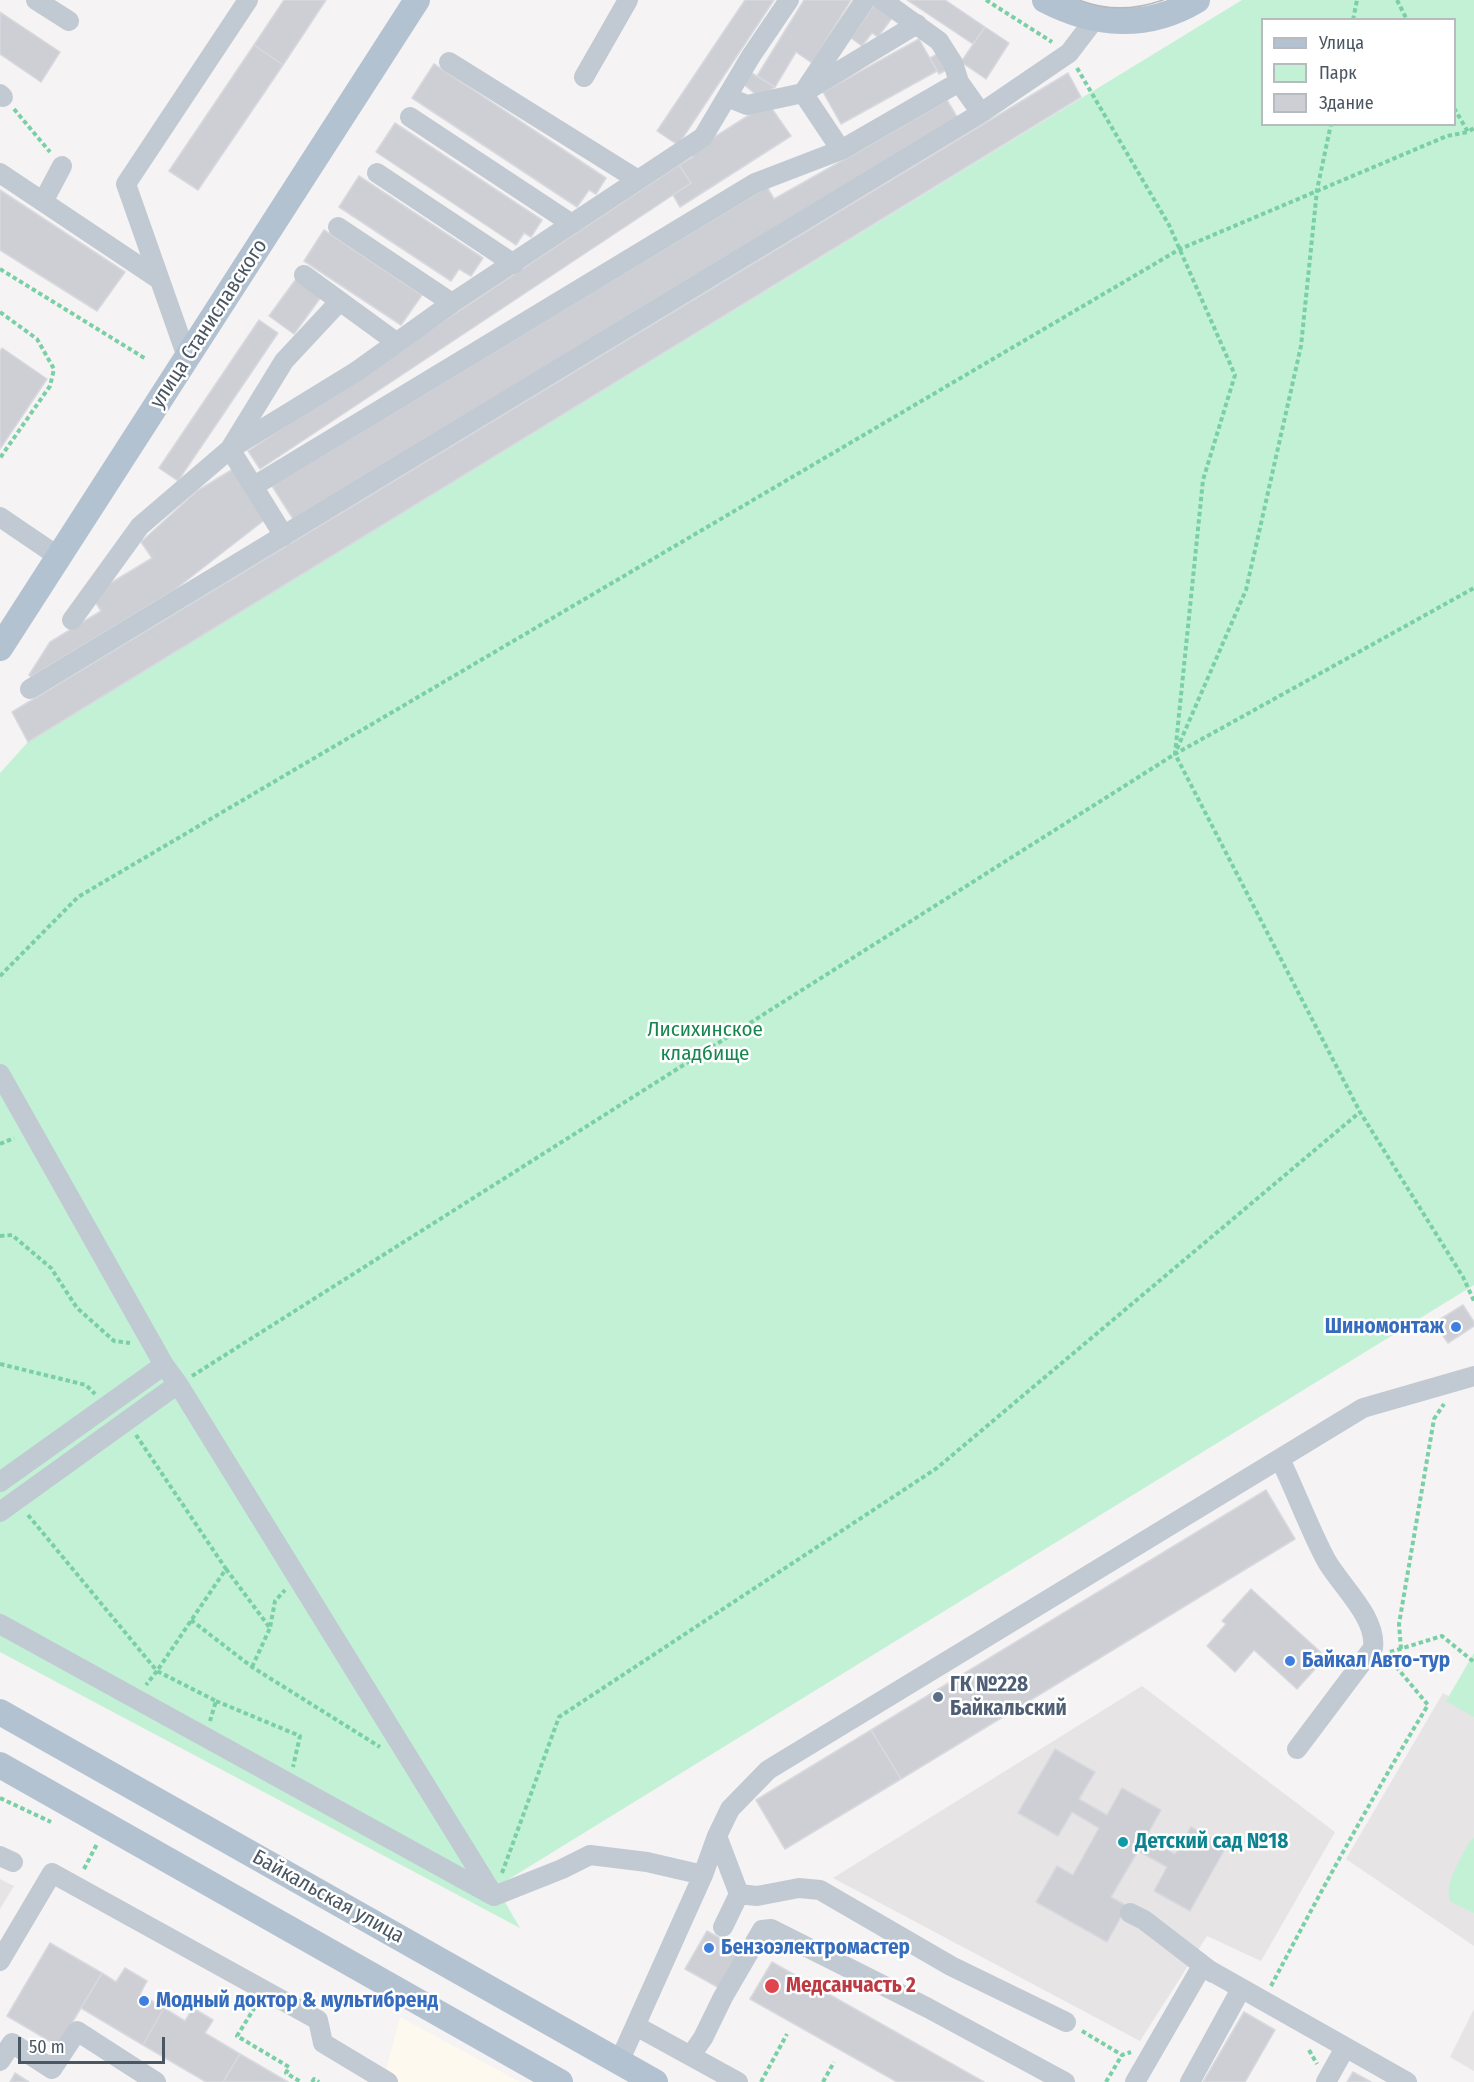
<!DOCTYPE html>
<html>
<head>
<meta charset="utf-8">
<style>
  body { margin:0 }
  #map { position:relative; width:1474px; height:2082px; overflow:hidden; background:#f5f3f3; font-family:"Fira Sans Condensed",sans-serif }
  canvas { display:block }
  .legend { position:absolute; left:1261px; top:18px; width:195px; height:108px; box-sizing:border-box; background:#fff; border:2px solid #b7bbc0; margin:0; padding:8px 10px; list-style:none; font-size:18px; color:#4a5661 }
  .legend li { display:flex; align-items:center; gap:12px; height:30px }
  .legend b { width:30px; border:2px solid #b7bbc0 }
  .scale { position:absolute; left:18px; top:2037px; width:147px; height:27px; box-sizing:border-box; border:3px solid #4a5661; border-top:0; padding-left:8px; font-size:18px; line-height:21px; white-space:nowrap; color:#4a5661; -webkit-text-stroke:4px #fff; paint-order:stroke }
</style>
</head>
<body>
<div id="map">
<canvas width="1474" height="2082"></canvas>
<ul class="legend">
<li><b style="height:8px;background:#b3c2d1"></b>Улица</li>
<li><b style="height:16px;background:#c3f1d5"></b>Парк</li>
<li><b style="height:16px;background:#cdcfd5"></b>Здание</li>
</ul>
<div class="scale">50 m</div>
</div>
<script>
const ctx = document.querySelector('canvas').getContext('2d');
ctx.lineJoin = 'round';
function fill(path, color) { ctx.fillStyle = color; ctx.fill(path, 'evenodd'); }
function trace(path, color, width, dash) { ctx.strokeStyle = color; ctx.lineWidth = width; ctx.lineCap = dash ? 'butt' : 'round'; ctx.setLineDash(dash || []); ctx.stroke(path); }
function drawText(font, color, halo, rows, align = 'center') {
  ctx.font = font + ' "Fira Sans Condensed",sans-serif'; ctx.lineWidth = 5; ctx.setLineDash([]); ctx.textBaseline = 'middle'; ctx.strokeStyle = halo; ctx.fillStyle = color; for (const [text, x, y, turn = 0] of rows) {
    ctx.save(); ctx.translate(x, y); ctx.rotate((+turn || 0) * Math.PI / 180); ctx.textAlign = isNaN(turn) ? turn : align; if (halo) ctx.strokeText(text, 0, 0); ctx.fillText(text, 0, 0); ctx.restore();
  }
}
fill(new Path2D(`
  M400,2017L520,2082H383Z`), '#fdf9ef');
fill(new Path2D(`
  M1142,1686L1335,1832L1261,1961L1207,1936L1140,2041L833,1878Z
  M1443,1693L1474,1710V1946L1346,1859Z
  M0,1879L14,1886L0,1909Z
  M1474,2009V2071L1450,2057Z`), '#e6e4e5');
fill(new Path2D(`
  M1242,0H1474V1285L496,1887L520,1928L0,1652V773L28,742ZM1262,20H1454V124H1262Z
  M1474,1653V1717L1446,1701Z
  M1474,1838V1913L1451,1902C1442,1885 1462,1858 1469,1842Z`), '#c3f1d5');
const building = new Path2D(`
  M284,0H326L283,65L254,45Z
  M745,0H774L678,145L657,131Z
  M804,0H851L812,63L796,52L775,87L757,76Z
  M907,0H945L985,27L973,44Z
  M874,5L892,18L878,37L872,33L862,46L851,38Z
  M0,12L60,52L41,82L0,54Z
  M985,27L1009,43L986,79L961,62Z
  M919,39L937,71L841,124L823,92Z
  M254,45L283,65L198,190L169,171Z
  M939,53L948,69L939,74L930,58Z
  M434,64L606,178L596,194L589,190L577,207L412,98Z
  M750,72L775,87L759,97L742,83Z
  M1068,73L1081,97L28,742L12,712Z
  M947,100L957,117L293,519L272,486L767,187L774,199L870,145Z
  M768,103L791,136L680,207L673,195L691,183L679,165L693,157L691,152Z
  M395,123L542,220L531,237L524,233L516,245L376,152Z
  M679,165L691,183L260,469L248,451Z
  M359,176L483,258L471,276L459,269L451,281L339,207Z
  M0,190L125,272L97,311L0,250Z
  M324,230L422,295L401,325L304,261Z
  M296,279L321,297L294,334L269,316Z
  M259,320L278,333L178,481L159,468Z
  M2,348L47,379L0,449V352Z
  M233,469L267,518L173,591L31,677L29,675L50,642L101,611L91,595L152,558L141,542L197,491Z
  M1463,1305L1474,1322V1326L1448,1343L1434,1323Z
  M1266,1490L1295,1539L901,1779L871,1730Z
  M1251,1589L1326,1657L1297,1689L1254,1650L1235,1672L1207,1646L1226,1624L1222,1621Z
  M871,1730L901,1779L785,1849L756,1800Z
  M1055,1749L1095,1772L1079,1799L1107,1815L1122,1788L1161,1810L1146,1837L1175,1854L1191,1827L1226,1847L1190,1911L1154,1891L1167,1867L1138,1851L1111,1897L1127,1906L1107,1942L1036,1902L1057,1866L1073,1875L1099,1828L1072,1812L1058,1836L1018,1813Z
  M707,1931L743,1951L721,1989L685,1969Z
  M50,1943L102,1973L58,2046L7,2016Z
  M772,1962L984,2082H897L750,1999Z
  M125,1968L147,1981L140,1994L164,2008L143,2045L81,2008L102,1973L116,1982Z
  M164,2008L185,2021L193,2008L213,2020L205,2033L240,2054L223,2082H206L143,2045Z
  M1244,2012L1275,2030L1245,2082H1203Z
  M240,2054L288,2082H223Z
  M1353,2072L1371,2082H1347Z
  M15,2073L29,2082H10Z`);
fill(building, '#cdcfd5');
trace(building, '#d7d9de', 1.5);
trace(new Path2D(`
  M986,0L1052,42
  M1397,0L1407,20
  M1353,20L1357,0
  M1077,68L1169,225L1235,375L1203,480L1175,754L1360,1112L1463,1277L1474,1301
  M1454,108L1468,132L1474,128
  M14,109L50,152
  M0,269L146,359
  M0,312L37,339L54,369L50,386L0,458
  M1177,749L1246,590L1301,346L1317,190L1331,124
  M0,976L78,897L1180,249L1447,136L1468,132
  M0,1144L14,1138
  M0,1236L12,1235L51,1268L77,1308L114,1341L130,1343
  M0,1364L86,1385L95,1394
  M192,1376L1175,754L1474,588
  M136,1435L226,1569L157,1671L216,1701L210,1721
  M28,1515L157,1671L146,1685
  M226,1569L270,1628L275,1601L285,1590
  M191,1620L252,1667L380,1747
  M1401,1649L1399,1624L1434,1419L1444,1404
  M1390,1652L1442,1636L1474,1662
  M252,1667L270,1628
  M216,1701L300,1736L293,1767
  M0,1798L51,1822
  M84,1869L97,1844
  M502,1873L559,1717L937,1468L1360,1112
  M1271,1986C1321,1891 1372,1797 1428,1705L1388,1657
  M255,2007L237,2036L289,2067L286,2073L301,2082
  M1082,2031L1122,2055L1131,2052
  M1309,2050L1317,2064
  M312,2082L314,2079L319,2082
  M761,2082L787,2034
  M823,2082L834,2062
  M1106,2082L1122,2055`), '#7ad0a6', 4, [4.5, 3]);
trace(new Path2D(`
  M36,0L69,21
  M882,0L939,41L953,63L959,82
  M449,62L638,180
  M584,77L628,0
  M0,94L3,97
  M727,97L747,105L803,93L917,24
  M410,117L572,224
  M841,150L803,93L865,0
  M0,173L160,280
  M377,173L514,264
  M43,202L62,166
  M338,227L452,303
  M304,275L396,342
  M187,357L126,184L248,0
  M254,486L755,183L841,150L959,82L981,113
  M0,517L59,557
  M284,536L230,449L284,361L340,301
  M72,620L140,526L230,449L357,371L452,303L703,137L751,56L789,0
  M30,689L981,113L1069,53L1095,19
  M0,1074L164,1365L178,1384L494,1896
  M1280,1459C1296,1492 1309,1528 1326,1560C1340,1585 1377,1617 1373,1648L1297,1749
  M0,1482L164,1365
  M0,1512L178,1384
  M0,1624L492,1895
  M717,1836L739,1894L757,1896L799,1888L820,1890L951,1966L1066,2022
  M0,1856L13,1862
  M494,1896L562,1869L590,1855L647,1862L703,1875
  M1130,1913L1144,1920L1213,1973
  M723,1927L739,1894
  M0,1961L52,1873L318,2020L323,2043L388,2082
  M636,2026L738,2082
  M691,2055L703,2038L723,1997L762,1930L771,1929L928,2008L1065,2082
  M0,2061L12,2043L52,2069L77,2031L156,2082
  M619,2062L703,1875L717,1836L730,1809L768,1770L1363,1408L1474,1376
  M1135,2082L1202,1966L1407,2082
  M1190,2082L1241,1989
  M1326,2082L1345,2048`), '#c1cad2', 20);
trace(new Path2D(`
  M1045,0C1095,26 1147,30 1197,0
  M0,648L417,0
  M0,1712L655,2082
  M0,1765L560,2082`), '#b3c2d1', 26);
trace(new Path2D(`
  M1079,0C1107,11 1135,10 1163,0`), '#b5b8bd', 1.5);
for (const [x, y, r, color] of [
  [1456,1327,6,"#3f7fe0"],
  [1290,1661,6,"#3f7fe0"],
  [938,1697,6,"#5c6f8a"],
  [1123,1842,6,"#0f9aa8"],
  [709,1948,6,"#3f7fe0"],
  [772,1986,8,"#e0444e"],
  [144,2001,6,"#3f7fe0"]
]) { const dot = new Path2D(); dot.arc(x, y, r, 0, 2 * Math.PI); ctx.fillStyle = color; ctx.fill(dot); trace(dot, '#fff', 2); }
drawText('21px', '#4a5661', '#fff', [
  ["улица Станиславского",209,324,-57],
  ["Байкальская улица",328,1897,29]
]);
drawText('21px', '#17864f', '#fff', [
  ["Лисихинское",705,1030],
  ["кладбище",705,1054]
]);
drawText('bold 21px', '#366cbe', '#fff', [
  ["Шиномонтаж",1444,1327,"right"],
  ["Байкал Авто-тур",1302,1661],
  ["Бензоэлектромастер",721,1948],
  ["Модный доктор & мультибренд",156,2001]
], 'left');
drawText('bold 21px', '#4e5e75', '#fff', [
  ["ГК №228",950,1685],
  ["Байкальский",950,1709]
], 'left');
drawText('bold 21px', '#0d838f', '#fff', [
  ["Детский сад №18",1135,1842]
], 'left');
drawText('bold 21px', '#be3a42', '#fff', [
  ["Медсанчасть 2",786,1986]
], 'left');
</script>
</body>
</html>
